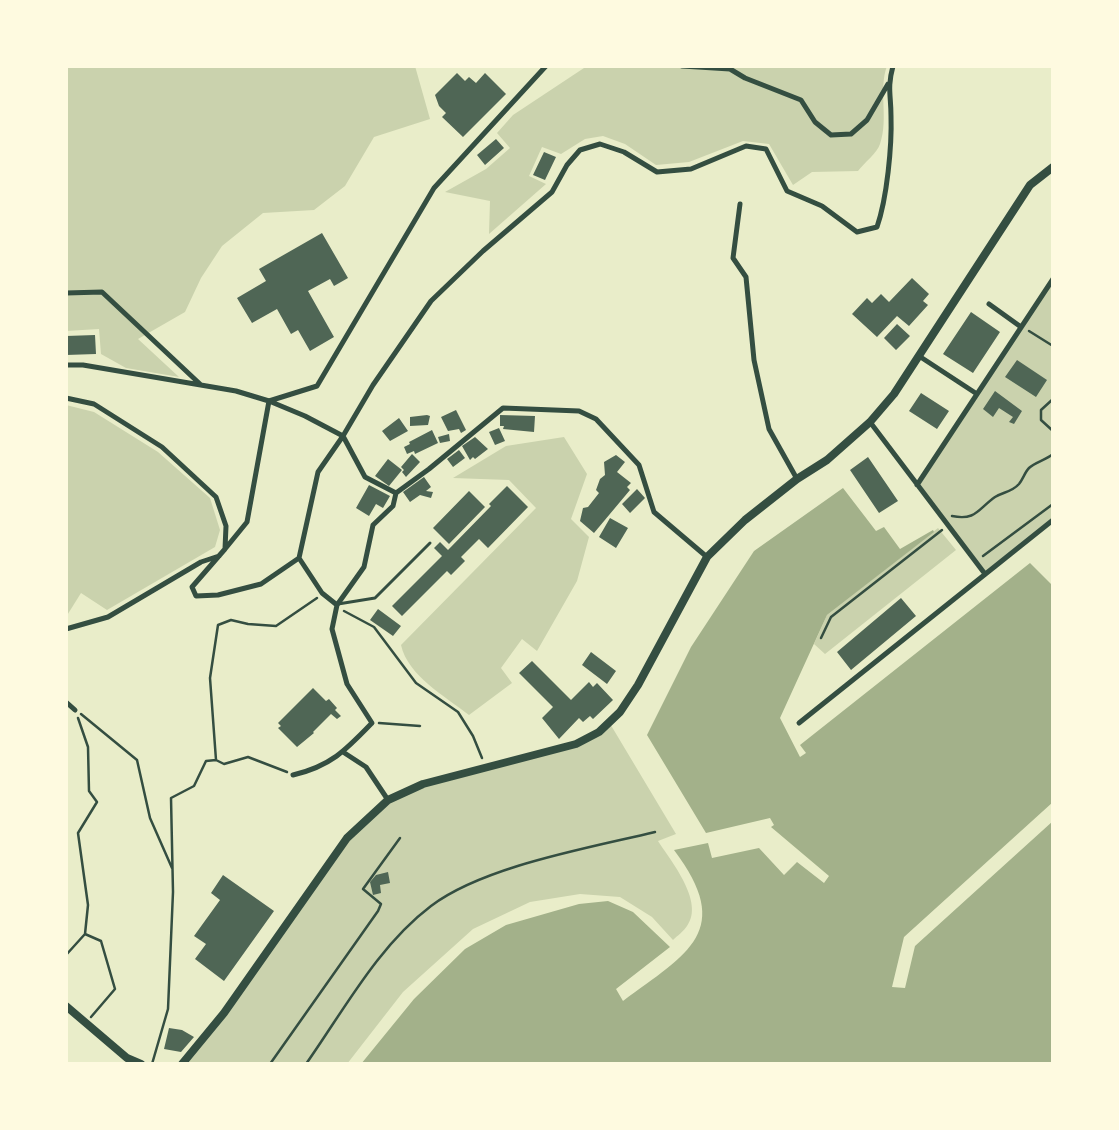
<!DOCTYPE html>
<html>
<head>
<meta charset="utf-8">
<style>
  body { margin:0 }
  #map { position:relative; width:1119px; height:1130px; overflow:hidden; background:#e9edc9; font-family:"Noto Sans",sans-serif }
  canvas { display:block }
  .frame { position:absolute; inset:0; border:68px solid #fefae0; pointer-events:none }
</style>
</head>
<body>
<div id="map">
<canvas width="1119" height="1130"></canvas>
<div class="frame"></div>
</div>
<script>
const ctx = document.querySelector('canvas').getContext('2d');
ctx.lineJoin = 'round';
function fill(path, color) { ctx.fillStyle = color; ctx.fill(path, 'evenodd'); }
function trace(path, color, width, dash) { ctx.strokeStyle = color; ctx.lineWidth = width; ctx.lineCap = dash ? 'butt' : 'round'; ctx.setLineDash(dash || []); ctx.stroke(path); }
fill(new Path2D(`
  M66,66H415L430,119L374,137L345,186L314,210L263,213L222,246L201,278L185,312L138,339L179,377L126,368L101,354L99,329L66,331Z
  M587,66H887C878,90 889,118 880,144C877,153 864,163 858,171L812,172L793,185L769,144L743,141L689,162L656,165L625,144L603,136L585,139L561,154L542,147L529,176L546,184L489,234L490,201L445,192L486,169L510,148L497,133L513,115Z
  M1053,279V520L985,574L917,485Z
  M66,405L94,412L158,452L210,498L220,530L215,547L107,610L81,593L66,617Z
  M564,437L587,474L571,519L589,537L577,581L537,651L522,639L501,668L512,683L469,715C445,696 408,676 401,645L536,508L509,480L453,478L506,446Z
  M938,528L956,550L825,654L814,644L827,615Z
  M609,722L676,834L658,841C671,861 705,902 687,926C684,931 677,936 673,940L652,917L620,897L580,894L530,902L473,929L403,992L347,1064H185L347,838L367,818L406,790L576,744Z`), '#cad2ad');
fill(new Path2D(`
  M843,488L876,531L884,527L900,549L933,530L934,532L827,615L780,718L800,757L806,753L800,745L1030,563L1053,586V1064H361L414,999L465,949L506,925L579,904L608,901L633,912L670,947L616,989L623,1001C688,953 735,931 674,850L708,843L712,858L759,848L784,875L797,862L824,883L829,876L771,827L774,825L770,818L706,833L647,735L691,647L754,551Z`), '#a3b18a');
fill(new Path2D(`
  M1053,802V821L915,946L905,988L892,987L904,937Z`), '#e9edc9');
fill(new Path2D(`
  M457,73L465,81L469,77L476,83L485,73L506,94L463,137L442,117L446,113L439,106L435,95Z
  M496,139L504,148L485,165L477,155Z
  M544,152L556,157L545,180L533,175Z
  M322,233L348,278L334,286L330,279L308,291L334,337L310,351L298,330L291,334L277,309L252,323L237,298L266,281L259,269Z
  M912,278L929,294L923,301L928,305L909,326L897,316L877,337L852,314L867,298L872,303L881,294L889,302Z
  M971,312L1000,332L973,373L943,354Z
  M897,324L910,336L896,350L884,338Z
  M95,335L96,354L66,355V336Z
  M1017,360L1047,380L1036,397L1005,377Z
  M995,391L1022,411L1014,424L1009,422L1013,417L999,408L993,417L983,409Z
  M921,393L949,411L937,429L909,411Z
  M456,410L466,430L461,433L459,429L448,431L441,417Z
  M427,415L430,416L428,425L410,426V417Z
  M500,415L535,416L534,432L503,429L504,426H500Z
  M399,418L408,431L390,441L382,431Z
  M499,428L505,441L495,445L489,432Z
  M432,430L438,443L415,454L414,451L407,454L404,447L410,444L409,442Z
  M449,434L450,441L440,443L438,437Z
  M475,437L488,449L475,459L473,457L470,460L462,446Z
  M459,450L465,458L453,467L447,459Z
  M412,454L420,462L406,477L402,472L404,470L401,467Z
  M616,455L625,462L617,472L631,483L627,487L630,490L594,533L580,521L583,508L588,507L599,493L596,490L600,479L605,475L604,462Z
  M868,457L898,501L879,513L850,470Z
  M388,459L402,470L389,486L375,476Z
  M424,477L431,487L426,491L433,492L431,498L420,495L410,502L403,492Z
  M369,485L390,496L383,508L376,504L369,516L356,508Z
  M507,486L528,507L488,548L479,539L461,557L465,561L451,575L447,571L402,616L392,606L442,556L434,548L440,542L448,550L491,506L489,504Z
  M637,489L645,498L630,513L622,504Z
  M469,491L485,507L449,544L433,528Z
  M610,518L628,528L616,548L599,537Z
  M901,598L916,616L851,670L837,652Z
  M378,609L401,626L393,636L370,620Z
  M591,652L616,671L607,684L582,665Z
  M532,661L571,700L589,682L593,687L597,683L613,700L593,719L590,716L583,722L579,718L559,739L542,718L553,707L519,673Z
  M313,688L326,701L329,699L337,708L335,710L341,716L337,719L331,714L313,732L314,733L297,747L278,728L281,726L278,723Z
  M388,872L390,883L380,885L381,893L373,895L370,882L376,875Z
  M223,875L274,911L224,981L195,959L206,944L194,936L220,900L211,893Z
  M169,1028L182,1030L194,1037L181,1052L164,1049Z`), '#4f6655');
trace(new Path2D(`
  M1029,331L1053,346
  M1053,399L1041,410V420L1053,431
  M952,516C976,521 978,509 995,497C1003,492 1012,492 1019,484C1023,479 1025,472 1029,468C1035,462 1046,460 1053,454
  M983,556L1053,504
  M344,611L374,627L416,683L458,712L473,736L482,758
  M821,638L831,617L942,530
  M81,714L137,760L150,818L172,868
  M379,723L420,726
  M216,760L210,678L218,625L231,620L248,624L276,626L317,598
  M85,934L101,941L115,989L91,1017
  M66,955L85,934L88,905L78,833L97,802L89,791L88,747L78,718
  M152,1064L168,1009L173,892L171,798L194,786L206,761L216,760L224,764L248,757L287,772
  M270,1064L378,911L381,904L363,889L400,838
  M306,1064C344,1010 378,946 431,906C484,866 589,848 655,832`), '#344e41', 2.5);
trace(new Path2D(`
  M338,604L375,598L430,543`), '#344e41', 3);
trace(new Path2D(`
  M682,66L730,69L745,78L801,100L815,122L831,135L851,134L867,120L888,84
  M740,204L733,258L746,277L754,360L769,429L797,479
  M66,293L102,292L201,385
  M989,304L1021,327
  M919,356L977,394
  M66,365H83L236,391L269,401L317,386L434,188L546,66
  M66,398L94,404L162,447L216,497L226,526L225,549L192,587L196,596L218,595L261,584L299,558L318,472L343,436L373,385L431,301L483,251L552,192L567,165L580,150L600,144L624,152L657,172L691,169L746,146L766,149L787,191L822,206L857,232L877,227C887,198 892,146 891,116C891,95 887,88 893,66
  M870,422L985,574
  M917,485L1053,279
  M225,549L247,522L269,401L305,416L343,436L365,477L396,493
  M299,558L322,593L337,605
  M66,629L108,617L201,562L219,556
  M66,702L75,710
  M799,723L1053,520
  M343,752L366,767L388,800
  M293,775C331,766 346,750 372,723L347,684L332,629L337,605L364,567L373,525L393,506L396,493L429,469L503,408L579,411L596,419L639,465L654,512L707,557`), '#344e41', 5);
trace(new Path2D(`
  M66,1006L127,1058L141,1064
  M182,1064L224,1013L347,838L388,800L423,784L576,744L599,732L620,712L638,685L707,557L745,520L797,479L827,460L870,422L894,394L1030,185L1053,167`), '#344e41', 8);
</script>
</body>
</html>
